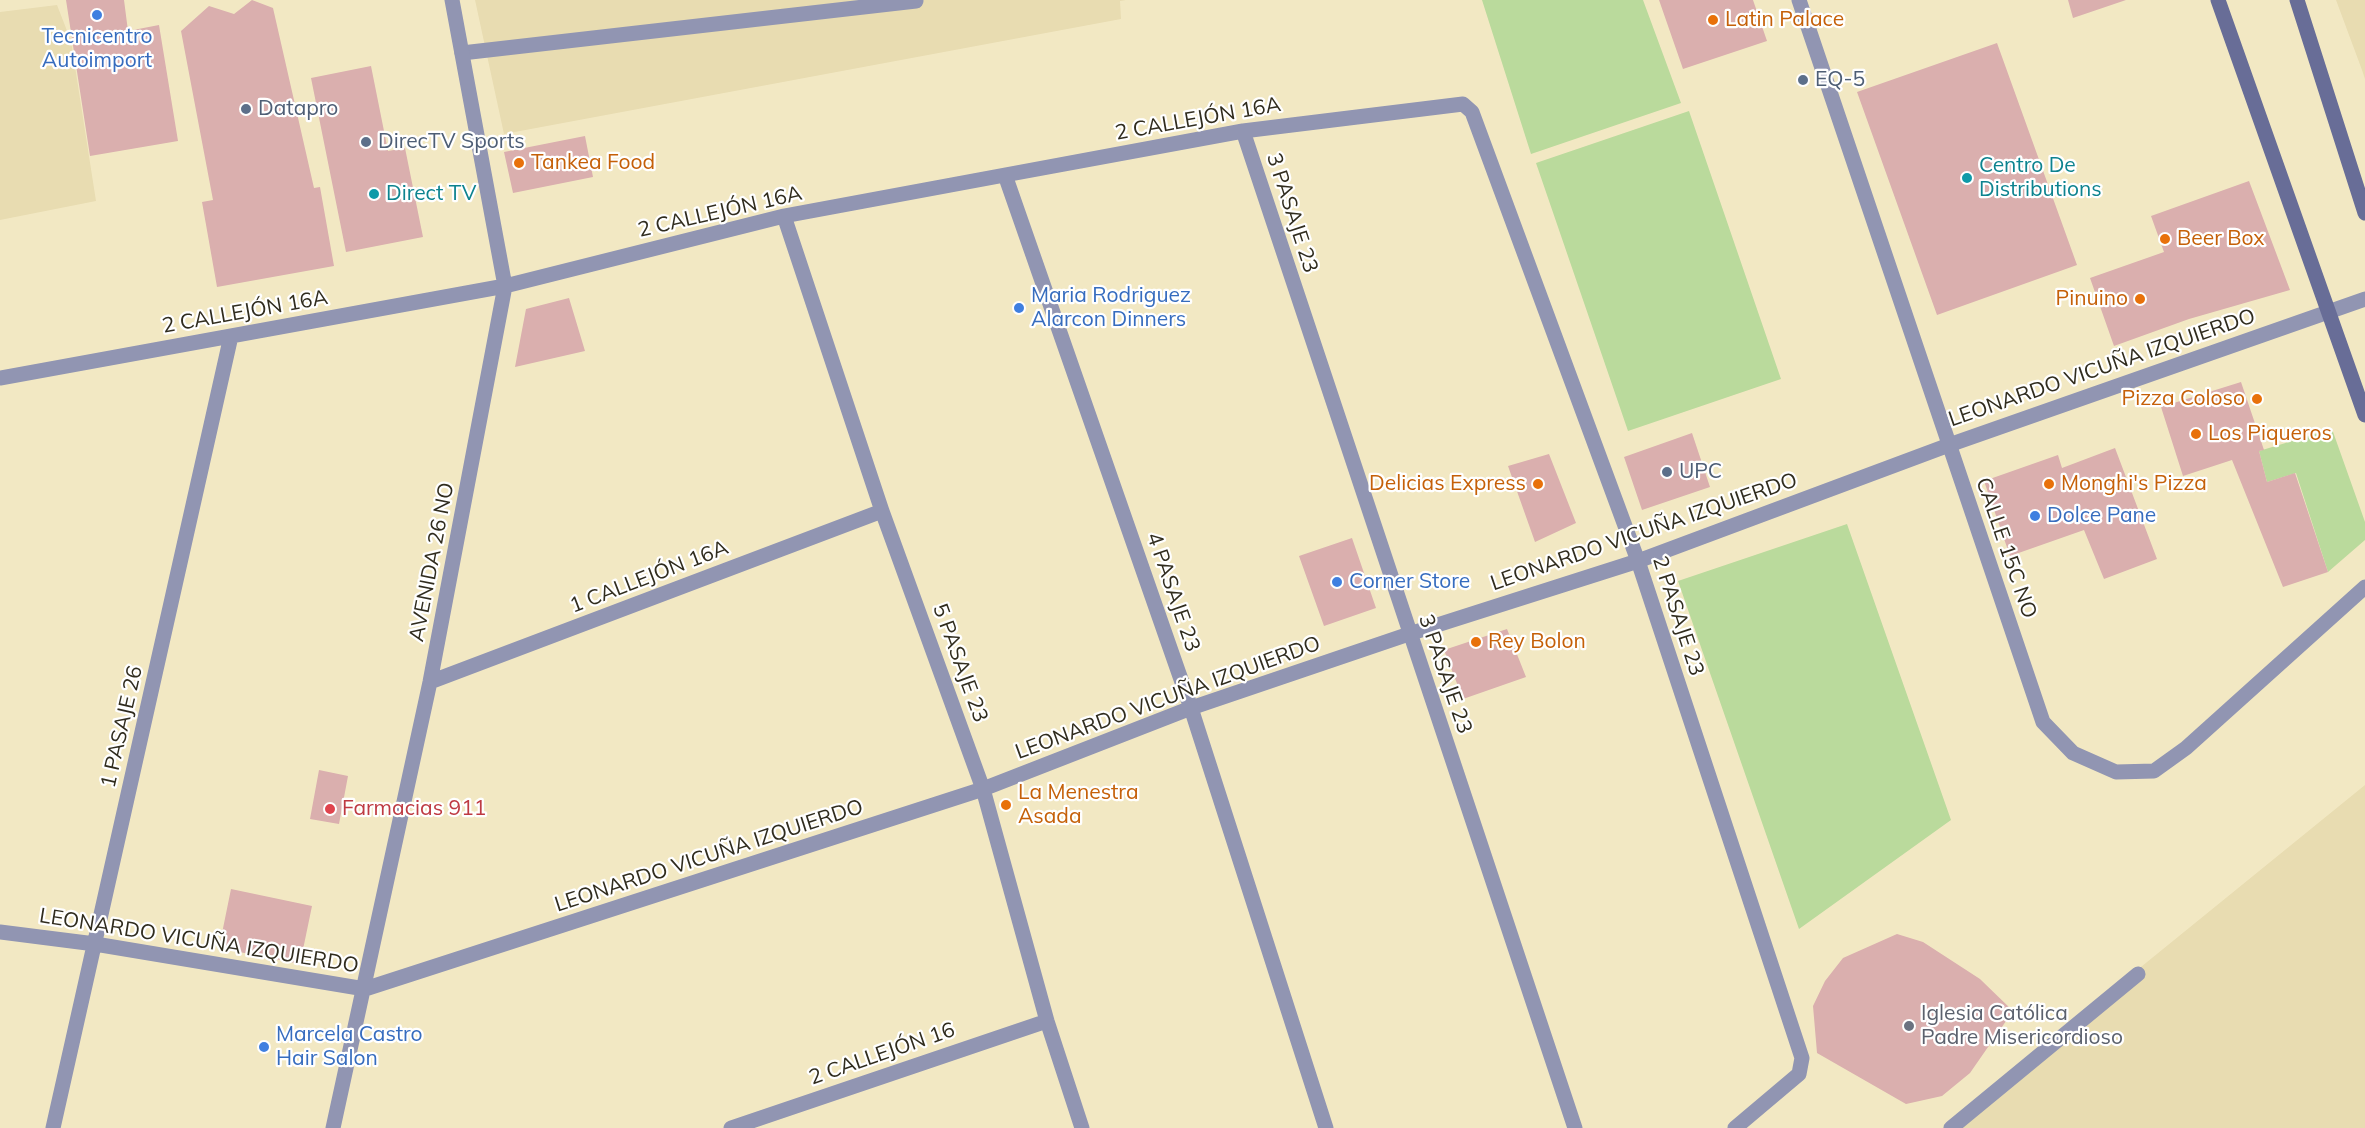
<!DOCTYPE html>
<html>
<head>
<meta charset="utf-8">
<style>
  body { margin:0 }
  canvas { display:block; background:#f2e8c3 }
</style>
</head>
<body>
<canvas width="2365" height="1128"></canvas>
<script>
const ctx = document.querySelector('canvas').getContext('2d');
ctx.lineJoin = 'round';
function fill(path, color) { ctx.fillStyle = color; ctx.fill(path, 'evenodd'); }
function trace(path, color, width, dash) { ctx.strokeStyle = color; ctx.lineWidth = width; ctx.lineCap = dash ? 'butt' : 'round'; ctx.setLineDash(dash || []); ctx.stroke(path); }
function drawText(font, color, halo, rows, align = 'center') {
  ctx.font = font + ' Mulish,sans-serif'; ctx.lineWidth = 4.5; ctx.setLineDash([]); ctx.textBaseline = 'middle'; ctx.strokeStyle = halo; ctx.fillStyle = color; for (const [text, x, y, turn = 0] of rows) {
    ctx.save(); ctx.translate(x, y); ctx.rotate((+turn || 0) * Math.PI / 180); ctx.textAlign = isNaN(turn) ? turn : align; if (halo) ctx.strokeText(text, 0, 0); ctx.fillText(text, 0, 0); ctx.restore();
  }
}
fill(new Path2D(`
  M475,0H1126L1120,1L1121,19L504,134Z
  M2336,0H2365V79L2362,70Z
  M57,5L71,41L96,201L0,220V12Z
  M2365,785V1128H1943L2019,1066Z`), '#e8dcb1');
fill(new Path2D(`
  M1482,0H1643L1681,103L1531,154Z
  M1689,111L1781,379L1628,431L1536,163Z
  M2332,429L2365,522V540L2328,572L2296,473L2267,482L2259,451Z
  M1847,524L1951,820L1799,929L1678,581Z`), '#bada9c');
fill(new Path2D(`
  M66,0H124L128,31L159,25L178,141L90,156Z
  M252,0L273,8L314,188L320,187L334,266L217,287L202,202L213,200L181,31L209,6L234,14Z
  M1659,0H1753L1767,41L1683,69Z
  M2068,0H2126L2073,18Z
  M1997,43L2077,265L1937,315L1857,92Z
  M371,66L388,151L405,148L423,237L346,252L311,78Z
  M585,136L593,177L513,193L504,152Z
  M2249,181L2290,290L2189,319L2114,346L2090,278L2164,252L2151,216Z
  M569,298L585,351L515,367L526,309Z
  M2241,382L2264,450L2259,451L2267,482L2295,473L2328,572L2283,587L2232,460L2183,476L2161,407Z
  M1692,433L1710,487L1642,510L1624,457Z
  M2115,448L2157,559L2104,579L2084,530L2010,556L1984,481L2058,455L2062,468Z
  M1549,454L1576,523L1535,542L1508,466Z
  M1352,538L1376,608L1324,626L1299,556Z
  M1507,629L1526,677L1463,699L1444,650Z
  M319,770L348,776L339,824L310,819Z
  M231,889L312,906L300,964L219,948Z
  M1897,934L1923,942L1980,979L2013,1011L1970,1073L1942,1096L1906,1104L1817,1053L1813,1006L1825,981L1843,958Z`), '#daafae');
trace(new Path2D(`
  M462,53L916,1
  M1951,1128L2138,974`), '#9195b2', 15);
trace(new Path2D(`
  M1799,0L2043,722L2073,753L2116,772L2154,771L2186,748L2365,587
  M1243,131L1575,1128
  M1005,175L1191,708L1326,1128
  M784,216L882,511L983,789L1047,1021L1082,1128
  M0,378L505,286L784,216L1005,175L1243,131L1463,104L1472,112L1638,561L1802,1058L1799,1074L1735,1128
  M430,682L882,511
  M0,932L95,944L365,989L983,789L1191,708L1409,634L1638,561L1949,445L2365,299
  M53,1128L231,336
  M333,1128L430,682L505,286L452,0
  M731,1128L1047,1021`), '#9195b2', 15);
trace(new Path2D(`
  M2218,0L2365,415
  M2297,0L2365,213`), '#686d97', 15);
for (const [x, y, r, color] of [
  [97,15,6,"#3f7fe0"],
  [1713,20,6,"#e8710a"],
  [1803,80,6,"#5c6f8a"],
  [246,109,6,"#5c6f8a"],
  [366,142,6,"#5c6f8a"],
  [519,163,6,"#e8710a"],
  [1967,178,6,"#0f9aa8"],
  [374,194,6,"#0f9aa8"],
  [2165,239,6,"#e8710a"],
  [2140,299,6,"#e8710a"],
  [1019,308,6,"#3f7fe0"],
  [2257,399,6,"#e8710a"],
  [2196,434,6,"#e8710a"],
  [1667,472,6,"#5c6f8a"],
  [1538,484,6,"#e8710a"],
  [2049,484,6,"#e8710a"],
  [2035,516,6,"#3f7fe0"],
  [1337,582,6,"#3f7fe0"],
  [1476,642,6,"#e8710a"],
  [1006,805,6,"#e8710a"],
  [330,809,6,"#e0444e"],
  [1909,1026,6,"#6b7280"],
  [264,1047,6,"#3f7fe0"]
]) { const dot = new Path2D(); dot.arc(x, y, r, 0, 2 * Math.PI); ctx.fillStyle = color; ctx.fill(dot); trace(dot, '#fff', 2); }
drawText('21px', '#c56008', '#fff', [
  ["Latin Palace",1725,20],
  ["Tankea Food",531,163],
  ["Beer Box",2177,239],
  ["Pinuino",2128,299,"right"],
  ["Pizza Coloso",2245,399,"right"],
  ["Los Piqueros",2208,434],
  ["Delicias Express",1526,484,"right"],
  ["Monghi's Pizza",2061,484],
  ["Rey Bolon",1488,642],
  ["La Menestra",1018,793],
  ["Asada",1018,817]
], 'left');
drawText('21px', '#366cbe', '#fff', [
  ["Tecnicentro",97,37,"center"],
  ["Autoimport",97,61,"center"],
  ["Maria Rodriguez",1031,296],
  ["Alarcon Dinners",1031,320],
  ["Dolce Pane",2047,516],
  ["Corner Store",1349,582],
  ["Marcela Castro",276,1035],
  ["Hair Salon",276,1059]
], 'left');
drawText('21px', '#4e5e75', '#fff', [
  ["EQ-5",1815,80],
  ["Datapro",258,109],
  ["DirecTV Sports",378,142],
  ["UPC",1679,472]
], 'left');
drawText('21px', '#302c1e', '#fff', [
  ["2 CALLEJÓN 16A",1198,119,-10],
  ["2 CALLEJÓN 16A",720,212,-13],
  ["3 PASAJE 23",1292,213,72],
  ["2 CALLEJÓN 16A",245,312,-10],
  ["LEONARDO VICUÑA IZQUIERDO",2102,368,-19],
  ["LEONARDO VICUÑA IZQUIERDO",1644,532,-19],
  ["CALLE 15C NO",2006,548,71],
  ["AVENIDA 26 NO",432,562,-79],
  ["1 CALLEJÓN 16A",649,577,-21],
  ["4 PASAJE 23",1173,592,71],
  ["2 PASAJE 23",1678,616,72],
  ["5 PASAJE 23",960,663,70],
  ["3 PASAJE 23",1445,674,71],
  ["LEONARDO VICUÑA IZQUIERDO",1168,698,-20],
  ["1 PASAJE 26",122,727,-77],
  ["LEONARDO VICUÑA IZQUIERDO",709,856,-18],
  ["LEONARDO VICUÑA IZQUIERDO",199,941,9],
  ["2 CALLEJÓN 16",882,1054,-19]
]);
drawText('21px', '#0d838f', '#fff', [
  ["Centro De",1979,166],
  ["Distributions",1979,190],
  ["Direct TV",386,194]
], 'left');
drawText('21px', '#be3a42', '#fff', [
  ["Farmacias 911",342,809]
], 'left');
drawText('21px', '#5b616d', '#fff', [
  ["Iglesia Católica",1921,1014],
  ["Padre Misericordioso",1921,1038]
], 'left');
</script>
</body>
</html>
